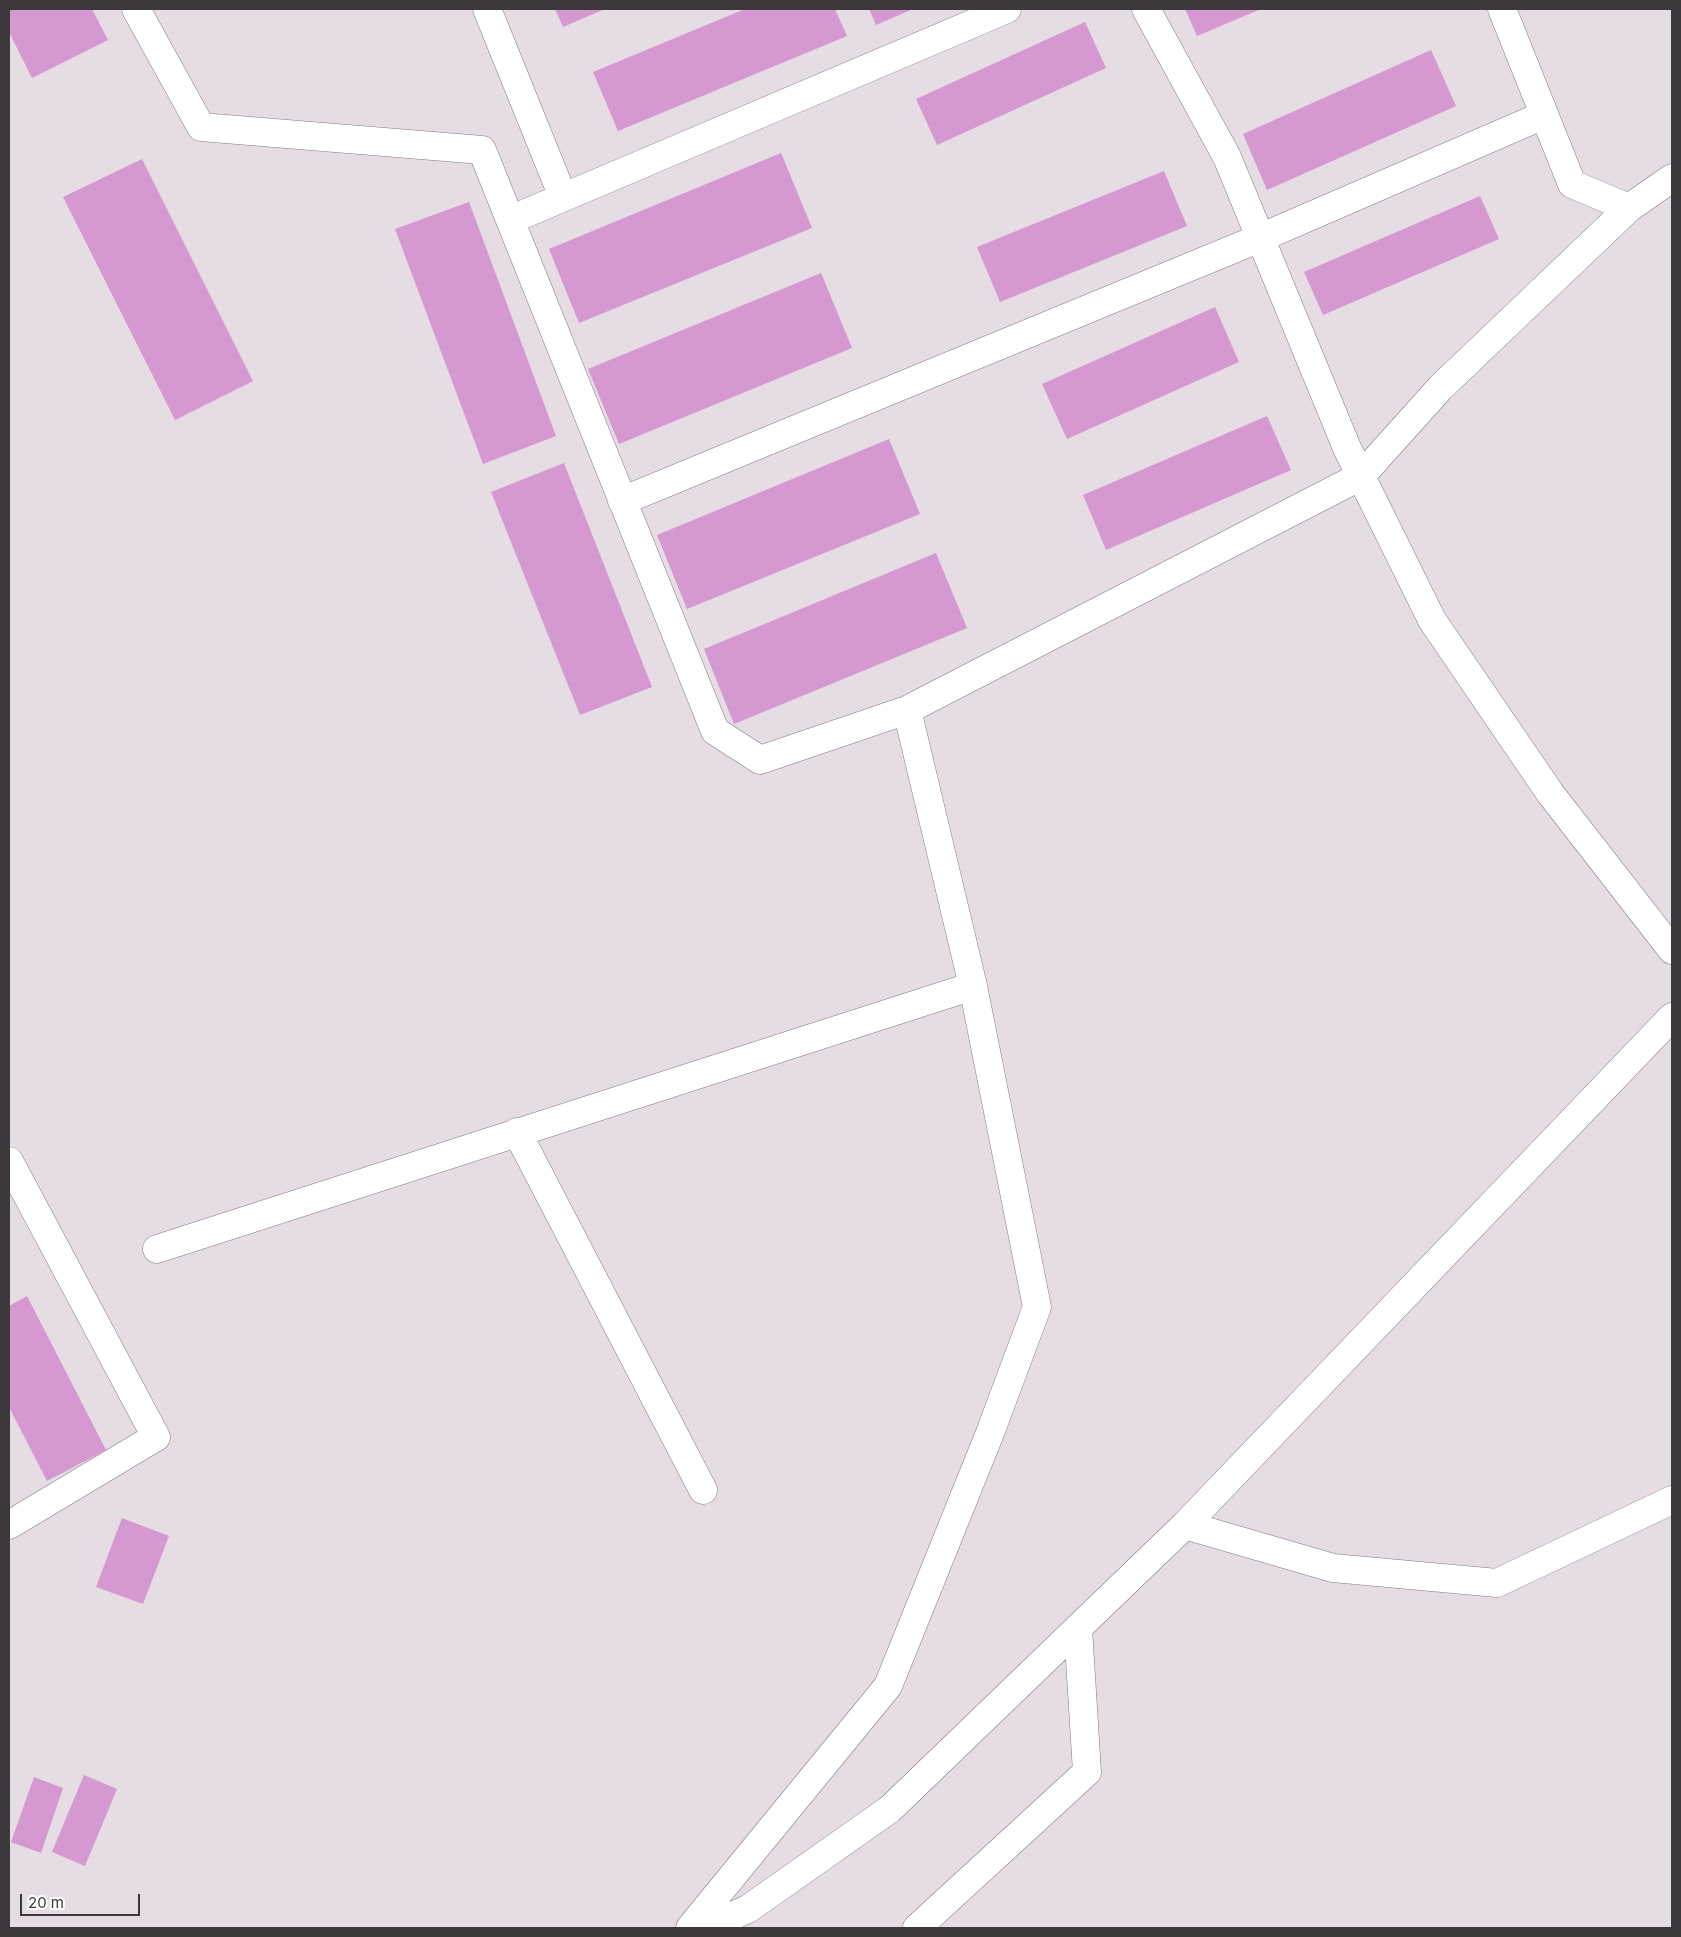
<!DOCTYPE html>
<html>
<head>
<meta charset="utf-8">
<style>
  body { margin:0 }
  #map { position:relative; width:1681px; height:1937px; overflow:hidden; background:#e5dce4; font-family:Inter,sans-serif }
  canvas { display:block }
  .frame { position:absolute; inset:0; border:10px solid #3c383c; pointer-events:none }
  .scale { position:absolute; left:20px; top:1894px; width:120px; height:22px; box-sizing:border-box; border:2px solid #3c383c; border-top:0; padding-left:6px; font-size:15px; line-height:18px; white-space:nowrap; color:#3c383c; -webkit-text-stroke:4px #fff; paint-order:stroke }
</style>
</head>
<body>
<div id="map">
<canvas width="1681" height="1937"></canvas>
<div class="frame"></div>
<div class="scale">20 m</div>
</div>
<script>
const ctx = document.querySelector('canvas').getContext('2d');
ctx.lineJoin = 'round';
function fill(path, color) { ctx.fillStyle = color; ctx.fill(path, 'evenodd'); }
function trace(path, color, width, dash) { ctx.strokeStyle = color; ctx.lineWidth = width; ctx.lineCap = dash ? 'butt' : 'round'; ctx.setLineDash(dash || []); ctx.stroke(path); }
fill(new Path2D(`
  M9,9H92L108,40L32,78L9,32Z
  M555,9H605L563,27Z
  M745,9H835L847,36L618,131L593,72Z
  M869,9H913L876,25Z
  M1185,9H1261L1197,36Z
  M1085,22L1106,68L937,145L916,99Z
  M1431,50L1456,106L1267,190L1243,134Z
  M781,153L812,228L579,323L549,249Z
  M142,159L253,381L175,420L63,197Z
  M1164,171L1187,226L1000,302L977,247Z
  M1480,196L1499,239L1323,315L1304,272Z
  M469,202L556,436L483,464L395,229Z
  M821,273L852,348L619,444L588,369Z
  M1215,307L1239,362L1067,439L1042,384Z
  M1267,416L1291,470L1106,550L1083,495Z
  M889,439L920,514L687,609L657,535Z
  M564,463L652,687L580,715L491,492Z
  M936,553L967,628L734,724L704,649Z
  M27,1296L106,1450L47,1481L9,1407V1306Z
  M122,1518L169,1536L143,1604L96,1587Z
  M84,1775L117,1789L85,1866L52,1852Z
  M34,1777L63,1788L41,1853L11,1842Z`), '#d598d1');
const minor = new Path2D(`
  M136,9L201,127L482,150L715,731L760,760L907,710L1361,476L1441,387L1629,208L1672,178
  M487,9L563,197
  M1146,9L1227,157L1347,448L1432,620L1550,793L1672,950
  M1502,9L1572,184L1629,208
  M510,220L1007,9
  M622,501L1260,238L1544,115
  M517,1132L703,1490
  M9,1161L156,1437L9,1525
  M157,1249L973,986
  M1185,1525L1333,1568L1497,1583L1672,1500
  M690,1928L888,1686L990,1433L1037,1307L973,986L907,710
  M705,1928L748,1909L890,1809L1185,1525L1672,1017
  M917,1928L1087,1772L1078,1628`);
trace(minor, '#837a82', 29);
trace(minor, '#fff', 28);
</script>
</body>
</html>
